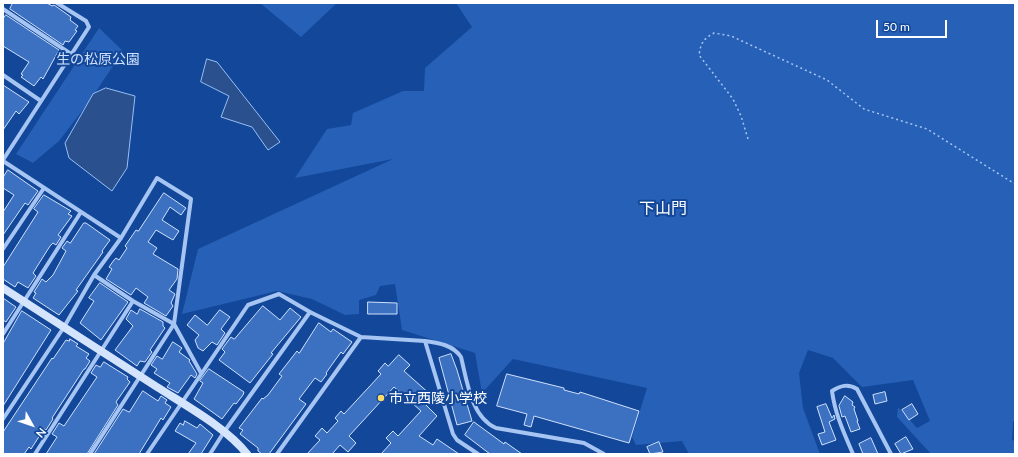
<!DOCTYPE html>
<html>
<head>
<meta charset="utf-8">
<style>
  body { margin:0 }
  #map { position:relative; width:1018px; height:457px; overflow:hidden; background:#134799; font-family:Lato,sans-serif }
  canvas { display:block }
  .frame { position:absolute; inset:0; border:4px solid #fff; pointer-events:none }
  .north { position:absolute; left:12px; top:405px; width:40px; height:40px; -webkit-text-stroke:3px #134799; paint-order:stroke; rotate:130deg; font-size:11px; font-weight:700; line-height:16px; text-align:center; color:#fff }
  .north::after { content:''; display:block; margin:auto; width:14px; height:18px; background:#fff; clip-path:polygon(50% 0,100% 100%,50% 72%,0 100%) }
  .scale { position:absolute; left:876px; top:20px; width:71px; height:18px; box-sizing:border-box; border:2px solid #fff; border-top:0; padding-left:5px; font-size:12px; line-height:14px; white-space:nowrap; color:#fff; -webkit-text-stroke:3px #134799; paint-order:stroke }
</style>
</head>
<body>
<div id="map">
<canvas width="1018" height="457"></canvas>
<div class="frame"></div>
<div class="north">N</div>
<div class="scale">50 m</div>
</div>
<script>
const ctx = document.querySelector('canvas').getContext('2d');
ctx.lineJoin = 'round';
function fill(path, color) { ctx.fillStyle = color; ctx.fill(path, 'evenodd'); }
function trace(path, color, width, dash) { ctx.strokeStyle = color; ctx.lineWidth = width; ctx.lineCap = dash ? 'butt' : 'round'; ctx.setLineDash(dash || []); ctx.stroke(path); }
function drawText(font, color, halo, rows, align = 'center') {
  ctx.font = font + ' Lato,"Noto Sans JP",sans-serif'; ctx.lineWidth = 4; ctx.setLineDash([]); ctx.textBaseline = 'middle'; ctx.strokeStyle = halo; ctx.fillStyle = color; for (const [text, x, y, turn = 0] of rows) {
    ctx.save(); ctx.translate(x, y); ctx.rotate((+turn || 0) * Math.PI / 180); ctx.textAlign = isNaN(turn) ? turn : align; if (halo) ctx.strokeText(text, 0, 0); ctx.fillText(text, 0, 0); ctx.restore();
  }
}
fill(new Path2D(`
  M260,3H337L301,37Z
  M456,3H1015V421H1013L1012,440L1015,441V454H931L897,417L898,407L917,428L930,421L913,380L862,387L833,358L808,350L799,373L803,408L820,454H689L682,441L636,445L632,437L647,388L513,359L482,393L475,353L402,330L395,284L380,286L376,295L359,300V314L345,315L312,299L277,291L182,314L198,249L393,159L295,178L327,129L351,125L353,113L403,91H424L425,68L472,27Z
  M99,28L123,51L89,102L59,141L33,163L16,154Z`), '#2660b7');
const water = new Path2D(`
  M207,59L217,62L280,142L268,150L252,127L221,117L229,96L201,82Z
  M106,88L135,96L127,168L112,191L69,158L65,143L93,94Z`);
fill(water, '#2a508d');
trace(water, '#98bff6', 1);
const building = new Path2D(`
  M13,3H47L52,6L54,5L71,17L70,20L78,26L75,30L77,31L69,42L65,41L63,45L10,9Z
  M6,15L59,50L43,79L41,77L34,86L21,77L23,75L21,74L29,62L3,46V19Z
  M3,85L29,102L19,114L16,111L3,130Z
  M8,170L38,191L28,205L25,203L3,235V212L14,195L3,188V178Z
  M164,193L186,208L181,215L170,207L162,220L179,231L173,240L156,230L148,242L157,248L153,254L178,269L177,279L169,290L175,294L171,303L173,306L166,316L144,303L148,297L136,288L131,295L106,279L112,269L109,267L114,260L116,258L119,260L127,248L125,246L136,230L138,231Z
  M44,195L71,211L68,214L72,216L58,235L61,237L56,245L53,243L50,246L33,273L36,276L28,288L18,282L15,287L3,279V267L38,212L34,209Z
  M84,223H86L110,240L102,251L103,252L76,290L78,291L59,315L33,298L36,293L34,292L42,279L46,282L53,275L66,251L62,248L67,241L70,243Z
  M100,283L128,302L101,340L80,323L94,301L89,298Z
  M3,298L16,307L6,322L3,320Z
  M368,302L397,303V314H368Z
  M263,306L280,320L290,308L301,317L271,353L273,354L250,383L219,360L225,352L222,349L231,337L234,339Z
  M140,309L163,322V326L165,328L150,350L152,352L145,362L140,361L137,366L115,350L133,326L126,319L131,310L137,314Z
  M220,310L230,317L221,329L225,333L217,345L212,342L203,351L198,348L195,340L199,335L187,325L195,315L207,325Z
  M22,311L51,330L3,406V344Z
  M319,323L331,332L333,329L352,342L343,354L341,352L326,373L327,374L321,382L315,378L299,399L306,404L269,454H262L258,451V448L240,434L243,430L239,428L262,398L263,399L268,395L282,376L279,374L297,351L299,353Z
  M70,339L78,344L76,346L89,354L86,358L90,361L85,369H84L52,418L53,419L46,430L44,429L31,449L29,447L24,454H3V432L52,358L53,359L66,340L69,341Z
  M173,342L182,348L179,352L190,360L189,361L197,374L195,378L191,375L178,393L167,387L170,383L154,373L157,369L151,365L157,356L162,359Z
  M451,354L457,370L472,421L457,425L439,358Z
  M399,355L410,365L404,371L431,395L424,403L437,416L419,436L433,445L437,439L459,454H381L391,443L386,438L393,431L398,436L421,411L394,387L349,436L356,443L348,452L340,445L332,454H307L320,440L315,436L322,428L327,433L338,421L335,418L341,411L344,414L381,374L378,371L385,363L388,366Z
  M104,362L128,377L127,379L130,382L116,402L118,405L87,454H46L57,437L52,434L59,423L64,426L97,377L91,373L96,365L100,367Z
  M209,369L244,392L243,395L236,404L234,403L222,419L194,399L203,383L200,381Z
  M507,374L564,388V390L579,394L580,392L639,411L629,443L534,416L531,427L524,425L527,414L497,406Z
  M143,391L158,401L161,396L167,400L165,403L171,407L163,420L161,418L139,454H94L123,409L129,412Z
  M885,392L887,401L875,404L873,395Z
  M845,396L853,402L852,405L855,407L854,409L858,421H857L860,429L851,432L845,416L842,417L839,406Z
  M826,404L832,418L834,415L835,419L829,422L836,440L822,445L818,434L825,432L817,407Z
  M912,404L918,414L909,420L902,410Z
  M185,421L197,428L200,424L213,435L201,454H188L196,443L175,431L180,423L183,425Z
  M474,422L504,444L505,442L522,454H490L465,435Z
  M906,437L913,449L901,454L895,444Z
  M871,438L878,454H863L859,444Z
  M659,442L663,452L650,454L647,447Z`);
fill(building, '#3c70c1');
trace(building, '#cee1fd', 1);
trace(new Path2D(`
  M748,139L741,116L733,99L699,55C701,43 703,39 714,33L731,36L827,80L864,109L927,129L1015,184`), '#a6c5f3', 1.5, [2, 3]);
trace(new Path2D(`
  M3,9L71,54
  M3,75L41,101
  M3,160L89,27L86,21L57,3
  M3,161L121,238
  M3,249L44,188
  M94,275L133,301L174,324L201,373
  M3,334L81,212
  M425,341C439,343 453,345 461,357C467,381 471,417 496,428L584,443L604,454
  M3,419L64,327L94,275L121,238L157,178L191,199L174,324L90,454
  M35,454L133,301
  M147,454L248,305L279,294L310,312L361,337
  M210,454L224,432L310,312
  M277,454L361,337L425,341L453,434L457,440L478,454
  M853,454C844,433 835,414 832,391C840,386 848,383 857,389L891,454`), '#a6c5f3', 4);
trace(new Path2D(`
  M3,288C54,321 106,354 157,387C185,405 227,428 247,454`), '#d5e4fd', 8);
for (const [x, y, r, color] of [
  [381,398,4,"#ffdb68"]
]) { const dot = new Path2D(); dot.arc(x, y, r, 0, 2 * Math.PI); ctx.fillStyle = color; ctx.fill(dot); trace(dot, '#134799', 1.5); }
drawText('14px', '#cee1fd', '#134799', [
  ["生の松原公園",98,59]
]);
drawText('14px', '#fff', '#134799', [
  ["市立西陵小学校",389,398]
], 'left');
drawText('16px', '#fff', '#134799', [
  ["下山門",663,209]
]);
</script>
</body>
</html>
